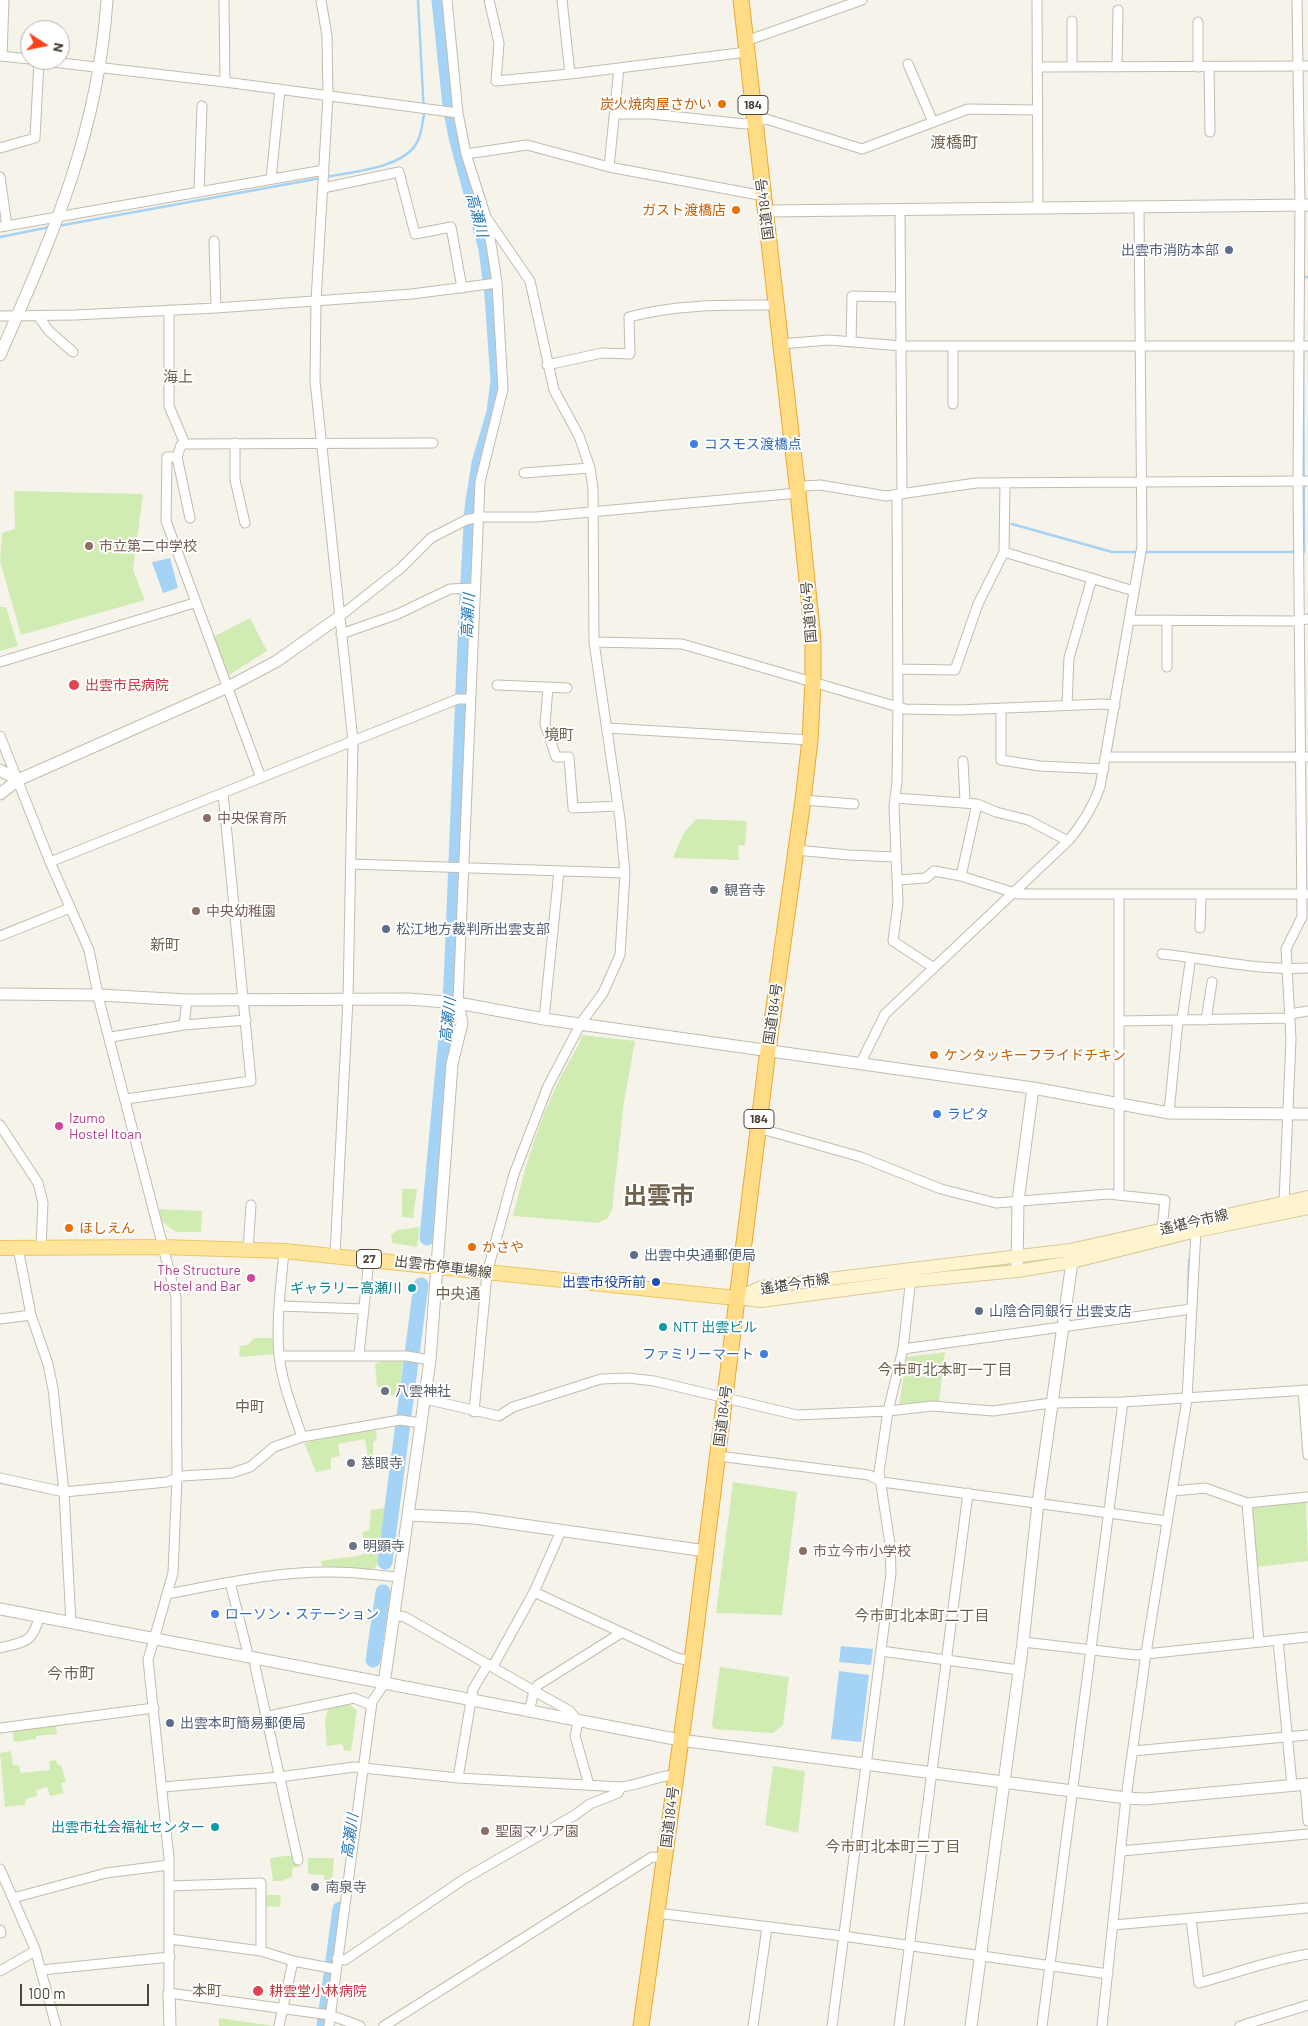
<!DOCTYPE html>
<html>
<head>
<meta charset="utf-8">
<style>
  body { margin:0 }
  #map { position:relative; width:1308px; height:2026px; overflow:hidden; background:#f6f3eb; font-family:Barlow,sans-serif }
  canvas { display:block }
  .north { position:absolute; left:20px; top:20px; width:50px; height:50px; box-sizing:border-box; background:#fff; border:1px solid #b7b4af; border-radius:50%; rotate:101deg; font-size:14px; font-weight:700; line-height:20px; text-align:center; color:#4c4438 }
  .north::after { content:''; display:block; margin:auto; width:18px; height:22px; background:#ff411a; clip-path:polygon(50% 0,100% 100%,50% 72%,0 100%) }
  .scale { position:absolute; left:20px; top:1984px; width:129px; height:22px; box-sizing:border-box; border:2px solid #4c4438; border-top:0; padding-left:6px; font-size:15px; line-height:18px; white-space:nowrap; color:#4c4438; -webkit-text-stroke:4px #fff; paint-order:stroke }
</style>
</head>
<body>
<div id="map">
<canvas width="1308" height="2026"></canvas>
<div class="north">N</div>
<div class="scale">100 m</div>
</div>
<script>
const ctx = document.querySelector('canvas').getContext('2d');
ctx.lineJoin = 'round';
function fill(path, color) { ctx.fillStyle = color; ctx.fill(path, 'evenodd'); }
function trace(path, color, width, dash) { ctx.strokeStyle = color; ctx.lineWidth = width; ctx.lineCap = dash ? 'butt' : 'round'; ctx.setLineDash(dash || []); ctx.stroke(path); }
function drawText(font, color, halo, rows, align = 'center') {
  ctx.font = font + ' Barlow,"Noto Sans JP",sans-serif'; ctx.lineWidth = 4; ctx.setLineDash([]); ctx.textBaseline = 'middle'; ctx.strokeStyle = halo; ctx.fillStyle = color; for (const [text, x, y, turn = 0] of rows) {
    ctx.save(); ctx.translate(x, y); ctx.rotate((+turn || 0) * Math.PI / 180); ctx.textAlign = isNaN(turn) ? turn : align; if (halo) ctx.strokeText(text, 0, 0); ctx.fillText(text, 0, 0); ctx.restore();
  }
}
fill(new Path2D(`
  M14,491L143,494L133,570L145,600L21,635L0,561L2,533L15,529Z
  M0,607H6L18,646L0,651Z
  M250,618L267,651L229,675L213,637Z
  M696,819L747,821L745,846L738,845L739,860L673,858L683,834Z
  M582,1035L635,1041L624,1102L612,1210L607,1219L597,1223L513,1216C524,1169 539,1120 561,1076C568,1062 577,1051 582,1035Z
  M402,1189H417L413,1218L402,1217Z
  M159,1209L202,1211L201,1232H176L161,1221Z
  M420,1227L417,1247L392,1243L391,1235L398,1230Z
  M254,1338H277V1354L239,1357L240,1346L248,1345Z
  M945,1352L939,1401L899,1404L907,1357Z
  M403,1360L399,1396L390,1395L377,1386L375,1364L382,1361Z
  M374,1428L377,1434L376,1440L373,1442V1455L378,1459L374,1465L368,1458L365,1439L338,1444L340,1456L331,1458V1469L316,1472L304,1443Z
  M733,1482L797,1492L782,1615L716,1613Z
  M1306,1501L1308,1561L1257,1567L1251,1509L1254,1506Z
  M385,1508L377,1566L371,1570L322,1566L321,1561C337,1558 351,1558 367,1553L362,1533L369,1530L371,1510Z
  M720,1667L789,1677L783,1725L773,1733L714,1729L712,1724Z
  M349,1704L357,1710L351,1751L344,1750L342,1744L327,1746L325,1720L328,1709Z
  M56,1724L57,1734L36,1736V1739L14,1742L12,1727Z
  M11,1751L13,1765H19L21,1773L50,1770L49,1761L56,1760L58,1765H61L66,1782L61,1783L64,1793L50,1796L47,1787L36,1790L37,1796L26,1799L25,1805L5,1807L0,1753Z
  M773,1766L805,1771L798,1833L765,1825Z
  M293,1855L294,1863L301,1867L292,1868V1877L281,1881H273L270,1858Z
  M308,1858H334L332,1884L324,1883V1875L308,1874Z
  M265,1895H281L280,1907L264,1906Z
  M219,2018L274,2026H219Z`), '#d1ecb2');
fill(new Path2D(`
  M170,558L178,588L163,593L152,562Z
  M841,1646L873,1649L871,1665L839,1662Z
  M839,1671L869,1675L861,1742L831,1739Z`), '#a5d3f5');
trace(new Path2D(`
  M326,177C351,172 402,168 416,144C422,135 422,124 424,114L418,0
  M58,226L321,178
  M0,237L50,227
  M1303,279V277H1308
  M1012,524L1112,552H1304L1303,335
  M1188,1303L1189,1260`), '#a5d3f5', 2.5);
trace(new Path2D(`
  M427,1238L451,984L466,617L472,508L479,463L494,412L498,381L492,295L486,249L456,137L450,106L439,0
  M385,1562L421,1285
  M373,1660L383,1592
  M324,2026L340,1909`), '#a5d3f5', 15);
const minor = new Path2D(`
  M224,0L225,82
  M321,0L327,36L328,96L316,301L315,381L353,741L348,999L335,1255
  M447,0L458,113L466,154L486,217L492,250L497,283L503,389L480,482L458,1003
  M489,0L499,43L496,81L570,74
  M562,0L570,74L619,68L609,167
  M1037,0L1038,208
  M1072,21V67
  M1198,22V67
  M746,41L862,0
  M0,56L30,59
  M2,56L4,0
  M35,60L225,82L458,113
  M908,64L933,122
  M1037,67L1308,66
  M1117,67L1118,10
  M1209,67L1210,132
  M619,68L747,52
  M615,114H651L745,124L766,119L862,149L968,109L1037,110
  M0,148L35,138L39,60
  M466,154L527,145L609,167L764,196
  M0,177L7,226
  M271,179L280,89
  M323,188L399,172L415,234L451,227L462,288
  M199,192L202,106
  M900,209L902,493
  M0,227L324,170
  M214,241L216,308
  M169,310V406L185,444
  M0,316L75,315L216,308L412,294L497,283
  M38,316L49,331L73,352
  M851,342L852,296L901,297
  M780,344L829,340L902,346H1308
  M953,346V404
  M547,365L602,353L630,354L629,317C677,304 726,305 776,305
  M235,443V480L245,523
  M177,457L190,518
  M524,473L590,468
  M897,494L898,707L897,782L894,806L898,903L893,941L934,968
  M1004,552L1134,591
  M339,617L401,568L431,538L466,520L479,517H536L798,493L804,486L820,485L886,496L976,483L1308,481
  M1129,620L1294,621L1308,619
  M341,634L398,614L450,589L474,588
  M594,642L682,644L905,709L957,710L1103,704L1115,705
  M0,662L194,603
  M1167,667V620
  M898,669L955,670L978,604L1004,552L1005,483
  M497,685L567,688
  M548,687L545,724L556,757H569L573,808L618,806
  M1067,705L1069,658L1092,578
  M1001,708V760L1040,766L1104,769
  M607,728L810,740
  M0,736L50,862L89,950L100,1004L176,1297L177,1479L173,1573L148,1660L169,1858V1993L330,2015L360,2026
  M1106,757H1308
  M963,761L965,801
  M261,778L166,521L167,457H177L181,445L185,444L433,443
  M895,798L977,804L996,812L1028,820L1068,841
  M803,800L854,804
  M796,850L849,855L895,857
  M50,862L458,699H470
  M351,864L625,873
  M961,876L977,804
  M897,880L926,878L934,871L961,876L1018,894H1308
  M1200,928L1201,896
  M0,936L70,908
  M1162,954C1211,959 1258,971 1308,968
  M1290,1014L1308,1011
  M544,1019L559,871
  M1182,1020L1190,963
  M1206,1020L1212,982
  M1120,1021L1290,1018
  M184,1025L246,1020
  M111,1037L184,1025L187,1000
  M861,1062L885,1014L1068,841C1083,824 1092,809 1100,787L1142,546L1139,207
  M126,1099L251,1081L223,793
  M1169,1113L1178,1020
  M0,1125L38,1183L43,1203L41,1247
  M758,1128L861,1157L941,1189L996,1203L1108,1194L1165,1200L1162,1229
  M1119,1195V894
  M1284,1202L1291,1039L1286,949L1302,917L1298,481L1300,205L1297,0
  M18,1248L31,1315L48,1364L53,1389L64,1492L71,1623
  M248,1249L251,1205
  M284,1251C281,1285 276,1321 279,1355C282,1383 293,1410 302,1437
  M279,1306L364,1309
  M0,1319L31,1315
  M903,1349L1191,1309
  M359,1355L369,1259
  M279,1356H407L430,1360
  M1303,1390L1308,1455
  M425,1399L499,1416L513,1407L601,1379L628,1378L654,1381L797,1415L888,1411L932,1406L993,1411L1051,1403L1123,1402L1308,1390
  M474,1412L487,1273L514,1174L548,1086L581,1023L603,993L620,955L625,873L620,819L594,642L593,489L590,468L579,436L554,390L530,281L486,217
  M718,1456L869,1475L882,1482L1167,1521
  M0,1478L64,1492L167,1482L182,1476L232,1473L250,1467L274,1447L302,1437L400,1420L421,1423
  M1173,1491L1205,1488L1247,1503L1308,1497
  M1247,1503L1259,1642
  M230,1582L247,1650L246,1656
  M534,1592L677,1658L692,1661
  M167,1594C221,1584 277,1571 332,1572C354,1572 376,1575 398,1577
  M393,1615L405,1617L534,1691L529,1712
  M1278,1640L1292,1785
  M1023,1642L1136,1655L1308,1637
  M0,1648C24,1642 33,1643 39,1617
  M881,1651L1019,1670
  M256,1658L255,1666L298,1860
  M493,1666L534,1592L561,1531
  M264,1717L354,1698L371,1705
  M0,1728L154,1708
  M1133,1751L1308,1735
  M458,1778L473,1689L488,1664
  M1305,1784L1308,1821
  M589,1785L575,1736L578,1722L570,1711L534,1691L538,1685L621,1633
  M163,1787L279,1777L354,1767L458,1778L621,1787C640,1785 656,1776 675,1775
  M1121,1851L1308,1834
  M0,1869L35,1949L56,2026
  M169,1886L261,1883V1951
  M13,1898L106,1873L169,1865
  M657,1913L843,1936L1108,1974
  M1191,1919L1199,1983C1236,1973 1271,1960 1308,1954
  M1113,1925L1308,1908
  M0,1930L1,1933
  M170,1939L261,1951L293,1961L336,1969
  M337,1958L345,1960L464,1879L575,1815L590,1804L618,1793L621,1787
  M41,1970L170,1957
  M0,1971L35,1951
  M279,2026L293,1961
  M329,2026L372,1702L384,1684
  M384,2026L652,1857L665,1858
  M753,2026L767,1927
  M832,2026L891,1573L890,1544L879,1472L888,1411L903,1349L911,1277
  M899,2026L968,1493
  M1042,2026L1123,1402
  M1102,2026L1126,1798L1146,1653L1187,1399L1196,1231
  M1240,2026L1308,2005`);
const tertiary = new Path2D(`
  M766,211L1308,205
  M0,355C53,234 98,134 107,0
  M0,770L18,780
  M0,794L18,780L228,687L277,661L339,617
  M0,994L100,995L187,1000L408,999L458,1003L544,1019L1033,1088L1169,1113L1308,1114
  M1017,1271L1018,1201L1033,1088
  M408,1515L474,1518L706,1551
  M0,1609L680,1740L1126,1798L1145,1799L1308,1784
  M384,1684L430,1360L452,1064L462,1023L458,1003
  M169,1993L170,2026
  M971,2026L1023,1642L1038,1503L1072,1262L1071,1255`);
const secondary = new Path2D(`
  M736,1298L762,1287L1070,1250L1308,1197
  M737,1298L761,1301L912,1281L1017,1271L1072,1262L1196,1231L1308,1208`);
const primary = new Path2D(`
  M0,1248L162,1247L284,1251L736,1298`);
const trunk = new Path2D(`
  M641,2026L692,1661L768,1050L803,800L810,740L813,682V639L798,493L741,0`);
trace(minor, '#c3bcad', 11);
trace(tertiary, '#c3bcad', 13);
trace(secondary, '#d9c899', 14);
trace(primary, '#ecc664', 16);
trace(trunk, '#e7a934', 17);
trace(minor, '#fff', 9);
trace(tertiary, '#fff', 11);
trace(secondary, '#fff4cd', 12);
trace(primary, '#ffe59c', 14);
trace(trunk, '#ffdc85', 15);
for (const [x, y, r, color] of [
  [722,104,5,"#e8710a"],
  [736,210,5,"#e8710a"],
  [1229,250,5,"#5c6f8a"],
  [694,444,5,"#3f7fe0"],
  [89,546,5,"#8d6e63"],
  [74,685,6,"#e0444e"],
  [207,818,5,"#8d6e63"],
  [714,890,5,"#6b7280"],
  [196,911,5,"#8d6e63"],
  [386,929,5,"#5c6f8a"],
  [934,1055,5,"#e8710a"],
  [937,1114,5,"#3f7fe0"],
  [59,1126,5,"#d1479c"],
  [69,1228,5,"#e8710a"],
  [472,1247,5,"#e8710a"],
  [634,1255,5,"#5c6f8a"],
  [251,1278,5,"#d1479c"],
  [656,1282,5,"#1a4fb4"],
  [412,1288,5,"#0f9aa8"],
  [979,1311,5,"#5c6f8a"],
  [663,1327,5,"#0f9aa8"],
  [764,1354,5,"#3f7fe0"],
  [385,1391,5,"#6b7280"],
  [351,1463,5,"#6b7280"],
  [353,1546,5,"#6b7280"],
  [803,1551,5,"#8d6e63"],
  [215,1614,5,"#3f7fe0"],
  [170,1723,5,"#5c6f8a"],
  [215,1827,5,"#0f9aa8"],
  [485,1831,5,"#8d6e63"],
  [315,1887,5,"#6b7280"],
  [258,1991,6,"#e0444e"]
]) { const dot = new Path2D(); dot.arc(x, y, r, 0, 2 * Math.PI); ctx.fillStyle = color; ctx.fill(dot); trace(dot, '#fff', 2); }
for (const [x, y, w] of [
  [753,105,30],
  [759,1119,30],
  [369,1259,25]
]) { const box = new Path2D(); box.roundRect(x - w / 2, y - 9.5, w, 19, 4); ctx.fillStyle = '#fff'; ctx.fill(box); trace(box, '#4c4438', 1); }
drawText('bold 12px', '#4c4438', null, [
  ["184",753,105],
  ["184",759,1119],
  ["27",369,1259]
]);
drawText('14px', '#c56008', '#fff', [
  ["炭火焼肉屋さかい",712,104,"right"],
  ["ガスト渡橋店",726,210,"right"],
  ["ケンタッキーフライドチキン",944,1055],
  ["ほしえん",79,1228],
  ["かさや",482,1247]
], 'left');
drawText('14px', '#4c4438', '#fff', [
  ["国道184号",765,209,-97],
  ["国道184号",809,612,-95],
  ["国道184号",773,1014,-82],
  ["遙堪今市線",1194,1222,-13],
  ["出雲市停車場線",443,1267,7],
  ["遙堪今市線",795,1284,-9],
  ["国道184号",723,1416,-83],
  ["国道184号",670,1817,-83]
]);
drawText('14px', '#4e5e75', '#fff', [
  ["出雲市消防本部",1219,250,"right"],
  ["松江地方裁判所出雲支部",396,929],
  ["出雲中央通郵便局",644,1255],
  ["山陰合同銀行 出雲支店",989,1311],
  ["出雲本町簡易郵便局",180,1723]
], 'left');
drawText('14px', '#366cbe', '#fff', [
  ["コスモス渡橋点",704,444],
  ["ラピタ",947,1114],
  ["ファミリーマート",754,1354,"right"],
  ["ローソン・ステーション",225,1614]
], 'left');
drawText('14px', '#785e54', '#fff', [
  ["市立第二中学校",99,546],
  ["中央保育所",217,818],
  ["中央幼稚園",206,911],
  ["市立今市小学校",813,1551],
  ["聖園マリア園",495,1831]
], 'left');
drawText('14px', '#be3a42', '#fff', [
  ["出雲市民病院",85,685],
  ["耕雲堂小林病院",269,1991]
], 'left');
drawText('14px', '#5b616d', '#fff', [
  ["観音寺",724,890],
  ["八雲神社",395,1391],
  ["慈眼寺",361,1463],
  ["明顕寺",363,1546],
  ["南泉寺",325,1887]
], 'left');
drawText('14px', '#b23c85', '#fff', [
  ["Izumo",69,1118],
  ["Hostel Itoan",69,1134],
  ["The Structure",241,1270,"right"],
  ["Hostel and Bar",241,1286,"right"]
], 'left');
drawText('14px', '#164399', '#fff', [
  ["出雲市役所前",646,1282]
], 'right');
drawText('14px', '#0d838f', '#fff', [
  ["ギャラリー高瀬川",402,1288],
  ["NTT 出雲ビル",673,1327,"left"],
  ["出雲市社会福祉センター",205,1827]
], 'right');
drawText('italic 15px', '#2878b7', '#fff', [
  ["高瀬川",477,215,75],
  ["高瀬川",468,616,-87],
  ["高瀬川",448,1020,-84],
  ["高瀬川",350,1836,-82]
]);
drawText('15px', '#6f634e', '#fff', [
  ["海上",178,377],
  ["境町",559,735],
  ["新町",165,945],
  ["中央通",458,1294],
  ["今市町北本町一丁目",945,1370],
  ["中町",250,1407],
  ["今市町北本町二丁目",922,1616],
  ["今市町北本町三丁目",893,1847],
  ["本町",207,1991]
]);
drawText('16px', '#6f634e', '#fff', [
  ["渡橋町",954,143],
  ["今市町",71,1674]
]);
drawText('bold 24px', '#6f634e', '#fff', [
  ["出雲市",659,1196]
]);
</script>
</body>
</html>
